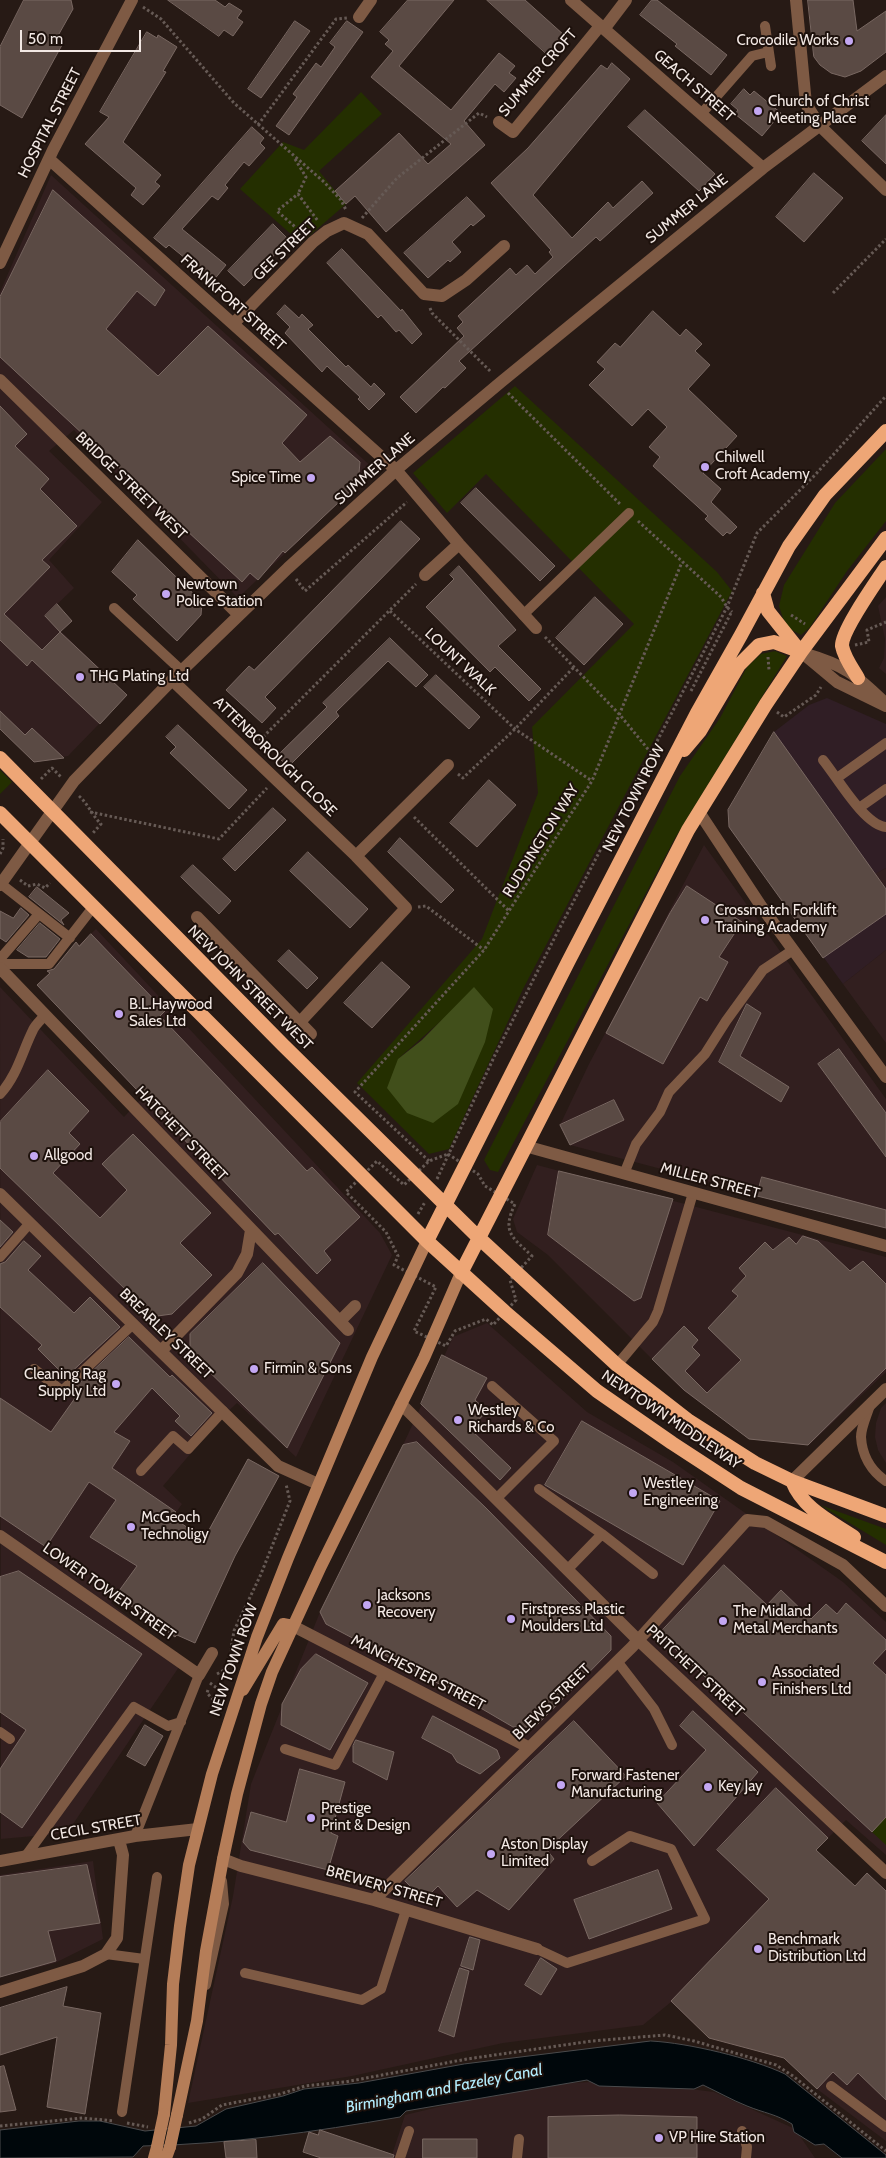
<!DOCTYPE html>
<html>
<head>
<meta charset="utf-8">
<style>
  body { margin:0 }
  #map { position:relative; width:886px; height:2158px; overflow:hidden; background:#271a15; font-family:Cabin,sans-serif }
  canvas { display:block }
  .scale { position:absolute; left:20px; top:30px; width:121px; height:22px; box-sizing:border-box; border:2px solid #f2e8e4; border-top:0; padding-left:6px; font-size:15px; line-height:18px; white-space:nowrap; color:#f2e8e4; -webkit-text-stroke:4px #1d110c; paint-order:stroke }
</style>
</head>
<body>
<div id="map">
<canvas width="886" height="2158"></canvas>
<div class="scale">50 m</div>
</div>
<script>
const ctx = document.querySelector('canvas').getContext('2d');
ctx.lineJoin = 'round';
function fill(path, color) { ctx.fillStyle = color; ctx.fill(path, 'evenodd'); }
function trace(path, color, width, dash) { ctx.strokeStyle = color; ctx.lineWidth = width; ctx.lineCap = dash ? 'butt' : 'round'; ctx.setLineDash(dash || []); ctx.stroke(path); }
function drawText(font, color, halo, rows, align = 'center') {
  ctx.font = font + ' Cabin,sans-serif'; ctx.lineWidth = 4; ctx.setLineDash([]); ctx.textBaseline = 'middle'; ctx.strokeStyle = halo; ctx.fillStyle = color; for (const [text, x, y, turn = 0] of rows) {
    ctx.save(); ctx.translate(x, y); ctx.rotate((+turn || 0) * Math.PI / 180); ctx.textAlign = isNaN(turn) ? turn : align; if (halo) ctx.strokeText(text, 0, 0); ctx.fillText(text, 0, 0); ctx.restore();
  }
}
fill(new Path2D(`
  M827,698L886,724V868L876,874L886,888V950L843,984L729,827L728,810L774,732L809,705Z`), '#301e25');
fill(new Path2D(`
  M51,175L374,469L238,598L74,430L49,451L102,502L49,560L74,588L45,616L127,695L68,756L34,762L0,729V292Z
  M886,597V674L879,668L884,658L885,639L878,606Z
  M704,845L886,1099V1228L570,1145L560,1125L589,1064Z
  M886,868V888L875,874Z
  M96,929L380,1233L392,1255L296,1457L237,1403L220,1419L163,1486L182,1504L111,1603L183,1661L67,1833L1,1839L0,987L124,1117L143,1097L37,985Z
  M886,950V1043L843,984Z
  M537,1165L886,1257V1372L809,1445L749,1439L683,1390L548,1255L517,1232L513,1219Z
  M487,1323L587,1412L673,1462L843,1582L886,1622V1855L846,1820L816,1850L855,1886L867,1873L886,1891V2141L817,2089L784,2058L709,2038L671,2002L643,2025L503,2043L352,2076L188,2103L233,1896L251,1784L320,1612L403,1445L453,1337Z
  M886,1403V1463L878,1450L875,1437L876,1423L881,1408Z
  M93,1861L103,1939L55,1963L0,1977V1875Z
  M620,2080L714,2092L795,2129L815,2158H391L405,2115L526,2086Z`), '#321f1f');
fill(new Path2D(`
  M361,92L382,114L319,171L346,204L301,243L240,189L283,142L304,150Z
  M515,386L717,572L732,591L523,989L449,1149L429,1154L357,1083L482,939L538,793L532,727L634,624L486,474L447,513L413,473ZM493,1009L398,1059L442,1020Z
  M886,449V521L847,571L810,627L801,635L790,629L783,618L779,606L784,585L835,503Z
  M775,651L787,656L675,838L498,1172L490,1170L484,1160L680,776L720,718L747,667L761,654Z
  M0,770L12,782L0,794Z
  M820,1505L886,1529V1545Z
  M886,1817V1845L872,1832Z`), '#242f00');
fill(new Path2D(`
  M474,987L493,1009L485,1042L458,1104L433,1123L407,1113L387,1088L398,1059L422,1040Z`), '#414f1b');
const water = new Path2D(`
  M651,2041C689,2043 751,2058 785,2074L886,2155V2158H842L824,2144L815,2145L794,2132L792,2124C776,2114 764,2113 747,2106C732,2100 718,2092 703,2085L694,2089L599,2086L587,2080L406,2111L400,2117C313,2132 231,2144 143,2146L133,2157L0,2158V2130L79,2121H100L145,2131L196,2126L226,2109L283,2096L304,2089L359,2083L464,2064Z`);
fill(water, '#00070b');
trace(water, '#494a4c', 1);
const building = new Path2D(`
  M24,0H71L73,9L55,41L62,45L22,118L0,105V47Z
  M168,0H215L225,7L229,3L242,11L237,18L243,22L233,36L224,30L219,36Z
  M408,0H454L399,66L451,110L499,53L515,66L509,73L516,78L504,92L495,84L464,121L485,145L386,232L355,196L346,204L335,191L399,133L428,164L451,144L371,77L393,51L385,44L389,40L380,32Z
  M487,0H525L564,35L547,54Z
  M652,0H657L727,55L711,75L675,46L677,44L640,15Z
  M808,0H853L857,31L886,11V52L861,71L845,77L831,73L820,65L814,57Z
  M295,21L310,31L261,98L248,89Z
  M347,21L363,32L289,135L276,126L297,97L293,94L316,63L321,67L335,47L330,43Z
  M147,32L157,38L158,35L177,47L163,71L166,72L123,142L161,175L155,182L160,186L143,205L131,195L136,188L85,144L109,117L100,112Z
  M612,63L630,79L533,195L572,238L608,202L613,208L642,181L653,193L600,241L596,237L459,361L466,368L445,388L443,387L416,413L400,397L464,336L457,328L463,322L458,316L510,268L516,275L527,265L535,274L553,257L549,252L551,250L491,183L528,148L601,65L607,69Z
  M744,89L750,95L754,91L781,113L762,136L735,114L738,110L731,104Z
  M645,110L715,174L699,191L628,127Z
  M886,115V164L862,141Z
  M252,127L264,138L260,143L265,148L249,166L244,162L225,185L228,188L218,200L212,196L182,229L226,265L213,281L169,245L166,248L154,238Z
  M814,173L843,198L804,242L776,217Z
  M53,190L165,290L155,306L137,291L106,329L158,376L208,326L307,415L282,443L300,462L330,436L360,462L358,484L285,553L283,551L258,580L250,573L242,582L0,357V297Z
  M467,197L485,216L473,226L471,224L452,242L461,252L450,262L448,260L428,278L404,253Z
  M273,224L289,240L244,286L228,271Z
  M342,249L401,311L402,309L422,334L412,344L399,330L396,332L381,315L378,318L327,263Z
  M285,305L299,318L302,314L313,325L308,329L346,367L348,365L371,387L374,383L385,394L369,410L358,399L360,397L327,366L322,372L285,333L290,327L277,314Z
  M653,311L680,336L686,329L702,344L695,351L710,365L688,389L737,436L703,473L721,489L711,502L737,527L730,534L727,532L723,536L705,519L708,516L653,466L660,457L649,447L667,427L648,409L632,426L589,385L605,369L597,362L615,343L620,347Z
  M0,406L27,434L15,446L49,479L40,489L77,526L42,560L50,567L4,614L42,650L60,632L127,695L100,724L32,660L27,666L0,640Z
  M476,488L555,566L540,581L461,503Z
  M401,521L420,539L265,697L276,708L262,723L226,690L249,666L254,670Z
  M138,540L202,602L201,615L177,641L133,599L137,595L112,572Z
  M459,566L516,630L498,646L541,689L529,701L495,667L490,672L426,607L454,579L450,575Z
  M595,597L623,624L584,665L556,638Z
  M57,604L72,621L60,632L45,616Z
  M390,638L428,675L416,687L388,661L336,712L339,716L288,767L277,756L327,707L323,703Z
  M436,675L480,717L469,729L424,687Z
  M0,711L25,735L32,728L64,758L34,762L0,729Z
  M178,725L247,790L229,809L170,753L176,747L166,737Z
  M774,732L886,889V914L823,958L729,827L728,810Z
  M489,780L516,805L477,847L450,823Z
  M273,808L286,820L235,871L223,859Z
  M400,838L454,890L441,903L388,852Z
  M308,852L368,909L350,928L290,871Z
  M193,865L231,901L219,914L181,877Z
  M687,886L742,922L719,957L728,962L707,1001L700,997L663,1064L606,1033L670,913Z
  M37,887L69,913L61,920L64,925L29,897Z
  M21,908L29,915L6,942L0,938V911L13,918Z
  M40,923L60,939L46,957H28L17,950Z
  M91,934L165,1011L160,1016L178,1035L307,1171L312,1167L360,1217L324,1251L331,1260L317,1274L278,1233L275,1235L37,985L50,973L47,971L54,969L76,942L79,946Z
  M289,950L318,978L307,989L278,961Z
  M382,962L410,987L372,1028L344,1003Z
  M747,1004L761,1013L740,1056L789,1087L781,1102L719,1062Z
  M839,1049L886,1113V1157L818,1064Z
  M48,1070L89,1111L69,1133L80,1144L53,1173L100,1218L127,1190L102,1164L133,1134L211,1213L180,1243L212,1275L172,1314L150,1317L126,1290L0,1168V1122Z
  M614,1100L624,1120L570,1145L560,1125Z
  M559,1171L673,1199L641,1298L634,1301L548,1235Z
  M762,1177L886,1210V1228L757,1196Z
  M0,1220L13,1232L0,1247Z
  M803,1236L818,1241L850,1271L863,1261L886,1284V1368L808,1445L749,1439L684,1390L652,1359L684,1326L698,1340L692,1347L700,1355L685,1371L707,1393L741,1360L708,1328L738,1296L732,1291L746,1276L739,1268L765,1242L773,1250L789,1237L796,1244Z
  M24,1241L41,1256L28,1270L74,1313L90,1297L120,1327L66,1377L38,1349L42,1345L0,1307V1264L5,1262Z
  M263,1263L340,1343L287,1448L190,1353V1334Z
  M129,1337L170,1377L172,1375L212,1413L191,1436L175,1421L180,1416L152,1388L114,1432L130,1441L112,1468L176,1512L172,1517L204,1539L248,1459L279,1476L235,1556L195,1643L177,1635L175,1637L116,1595L137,1566L90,1537L116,1500L89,1482L46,1547L0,1516V1398L51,1432L80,1391L76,1387Z
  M442,1355L487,1378L475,1400L487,1411L470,1429L511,1468L500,1480L421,1404Z
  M582,1421L720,1501L683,1565L545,1485Z
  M417,1442L486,1508L611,1636V1650L535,1727H513L443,1686L326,1624L320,1612L403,1445Z
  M724,1565L767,1605L781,1590L811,1619L826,1604L837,1614L846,1603L886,1640V1649L873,1663L886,1675V1817L872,1832L659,1634Z
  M19,1571L142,1654L22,1828L0,1812V1769L26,1730L0,1712V1577Z
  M316,1654L368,1683L330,1750L281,1725L282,1704L301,1669Z
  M693,1711L758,1772L694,1846L657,1803L706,1750L680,1726Z
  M433,1716L497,1750L500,1758L480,1774L457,1762L452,1754L422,1738Z
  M574,1721L626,1776L547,1850L554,1859L509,1910L477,1890L457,1907L438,1886L424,1900L405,1881Z
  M145,1725L163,1736L145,1766L127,1756Z
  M356,1740L394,1752L387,1780L353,1762V1746Z
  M300,1769L345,1782L331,1833L338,1836L328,1870L250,1850L243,1842L251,1812L286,1822Z
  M776,1788L828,1838L816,1850L855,1886L867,1873L886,1891V2100L858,2073L847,2085L833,2072L817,2089L784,2058L709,2038L671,2001L769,1899L717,1850Z
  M87,1865L100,1923L48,1931L56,1961L0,1977V1877Z
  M658,1870L672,1909L589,1939L574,1900Z
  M470,1937L480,1940L473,1970L461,1966Z
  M541,1958L557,1969L541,1995L525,1985Z
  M460,1968L469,1971L454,2037L439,2031Z
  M67,1987L63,2006L101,2013L85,2114L47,2107L57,2037L0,2055V2008Z
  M4,2066L16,2110L0,2112V2067Z
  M620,2115L697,2117V2158H548V2117Z
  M320,2130L394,2155L393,2158H321L303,2152L309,2132L318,2135Z
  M423,2139H477V2158H423Z
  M256,2140L257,2158H226L224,2142Z`);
fill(building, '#5a4a44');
trace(building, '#796862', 1);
trace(new Path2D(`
  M143,7L161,19L234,103L324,182L341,200L346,210
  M258,125L336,19L347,18
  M295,159L306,177L298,194
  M362,218L397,178L479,113L487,117
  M302,233L277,211L298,194L318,221
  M833,293L886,239
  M430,308L432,313L491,372
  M508,393L621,505
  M638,521L721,597L727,607L732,612
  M296,579L305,591L407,502
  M390,611L515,729L592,781
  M791,615L805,624
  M545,637L620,715L656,759
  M855,645L869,642L867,630L886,622
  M768,657L769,670
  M691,691L732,611
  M777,712L784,717L816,695L821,687
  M256,744L416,584
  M458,774L463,778L515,729L575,666
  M41,779L52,768L61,777
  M79,796C88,804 92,815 101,824L93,833
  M90,812L219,839L267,788
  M414,817L509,911
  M0,854L3,848V839
  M20,880L28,886L37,884L45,888L50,883
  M418,907L426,906L484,950
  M448,1154L478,1174L485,1186L515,1204C502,1232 511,1236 532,1256L510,1280L516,1300L493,1325L486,1319L455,1331L446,1346L414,1331L436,1287L394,1265L398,1256L386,1232L346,1192L377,1161L404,1185L429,1161Z
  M429,1161L355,1092L484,950L592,781L682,562
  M437,1179L495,1055L555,937L727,607L757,533L815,475L886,396
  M418,1214L425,1202
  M217,1674L228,1668L234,1631L261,1574L290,1501L286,1484
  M210,1683L225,1694
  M208,1690L207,1693L219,1706
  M127,2123L148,2127
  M189,2123L202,2119L222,2105L280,2094L305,2086L345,2082L467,2059L592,2041L665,2035L694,2041L776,2065L793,2076L886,2151
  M0,2126L83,2118L114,2121`), '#665a55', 3, [2.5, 2.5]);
trace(new Path2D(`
  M765,26L771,66
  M702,113L752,56L768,52
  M114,608L182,671
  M523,615L629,513
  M823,760C837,777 864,825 886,827
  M837,778L886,743
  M859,808L886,789
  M1,884L70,938
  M0,959L39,914
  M0,964H49L94,906
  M0,1094C17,1076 22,1052 33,1030C35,1025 41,1020 45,1015
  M624,1174L636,1144L660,1112L669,1092L705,1054L726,1021L763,970L793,950
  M0,1257L30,1223
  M617,1365L653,1322L658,1311L693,1193
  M34,1369L62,1391L133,1324
  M492,1386L554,1441L496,1499
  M870,1405C867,1415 861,1427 861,1437C862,1455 871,1471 886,1481
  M141,1471L173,1436L188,1449L223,1411
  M539,1489L602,1534L567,1570
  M602,1534L653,1574
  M617,1661L654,1709L672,1745
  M0,1732L10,1739
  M285,1749L335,1765L384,1673
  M135,1836L199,1675
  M25,1857L134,1707L168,1726L181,1722
  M537,1949L567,1963L705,1919L671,1849L630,1836L592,1861
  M106,1954L144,1959
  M245,1973L362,2000L381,1989L406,1910
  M206,1985L224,1904L222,1881
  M831,2086L886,2127
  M122,2112L157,1877
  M742,2131L747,2147L746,2158
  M400,2158L409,2131
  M517,2158L519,2139`), '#7e5a44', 10);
trace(new Path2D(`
  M571,0L763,168
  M796,0L806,104L820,126L886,190
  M359,17L371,0
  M604,29L626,0
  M499,122L513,132L600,26
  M49,159L396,470L459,544L536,628
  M0,263L53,150L132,0
  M233,324L313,242L327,231L344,223L368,234L424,294L442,296L466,280L504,246
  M0,380L239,615
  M425,575L459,544
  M801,652L837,682L886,706
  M806,654C844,665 855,674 883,701
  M172,680L356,856L406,908L300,1022
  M699,812L761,906L886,1077
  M356,856L448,765
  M0,885L74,781L172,680L288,568L396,470L501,382L763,168L886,76
  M197,917L311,1034
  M0,968L348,1330
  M525,1146L886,1246
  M0,1194L278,1466L318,1484
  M340,1321L355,1306
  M161,1351L237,1273L247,1254L251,1230
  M401,1404L638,1640L886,1873
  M792,1481L886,1389
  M0,1536L199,1675L212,1653
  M293,1626L528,1747
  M223,1859L241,1866L374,1900L537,1949
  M0,1861L135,1836L198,1829
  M374,1900L632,1647L747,1520L766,1522L843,1565L886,1606
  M0,1992L83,1966L106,1954L117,1938L123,1855L119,1840`), '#7e5a44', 12);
trace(new Path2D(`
  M243,1690L283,1624L293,1626
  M164,2114L171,2045L173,1984L180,1926L189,1865L212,1774L257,1637L288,1558L372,1357L427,1241
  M177,2115L197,2021L206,1951L223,1859L237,1794L261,1704L272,1672L321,1566L424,1358L461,1273
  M154,2158L157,2147
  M166,2158L170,2147`), '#b57d58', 12);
trace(new Path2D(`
  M763,593L768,611L799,650
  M858,678C852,668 844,657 842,646C841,631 877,581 886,567
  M684,750L700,731L739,665L759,645L774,642L801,652
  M0,758L283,1045L479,1238L617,1365L689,1421L755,1463L792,1481L886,1516
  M0,813L427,1241L505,1312L597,1391L672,1443L741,1488L886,1562
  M427,1241L568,962L697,713L741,635L789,546L825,495L886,431
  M461,1273L688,830L766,704L801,652L886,538
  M792,1481C803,1509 830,1521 854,1537`), '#eea676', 14);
trace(new Path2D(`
  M157,2147L164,2114
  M170,2147L177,2115`), '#b57d58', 12);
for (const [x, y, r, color] of [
  [849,41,5,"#c3a7f2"],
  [758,111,5,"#c3a7f2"],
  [705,467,5,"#c3a7f2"],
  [311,478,5,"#c3a7f2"],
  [166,594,5,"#c3a7f2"],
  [80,677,5,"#c3a7f2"],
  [705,920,5,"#c3a7f2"],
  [119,1014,5,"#c3a7f2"],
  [34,1156,5,"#c3a7f2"],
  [254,1369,5,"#c3a7f2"],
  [116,1384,5,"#c3a7f2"],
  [458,1420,5,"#c3a7f2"],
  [633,1493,5,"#c3a7f2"],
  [131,1527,5,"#c3a7f2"],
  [367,1605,5,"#c3a7f2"],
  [511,1619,5,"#c3a7f2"],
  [723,1621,5,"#c3a7f2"],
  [762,1682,5,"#c3a7f2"],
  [561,1785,5,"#c3a7f2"],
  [708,1787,5,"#c3a7f2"],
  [311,1818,5,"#c3a7f2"],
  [491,1854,5,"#c3a7f2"],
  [758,1949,5,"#c3a7f2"],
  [659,2138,5,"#c3a7f2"]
]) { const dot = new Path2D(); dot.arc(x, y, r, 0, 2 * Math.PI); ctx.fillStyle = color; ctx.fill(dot); trace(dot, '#1d110c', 2); }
drawText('15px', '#f2e8e4', '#1d110c', [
  ["Crocodile Works",839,41,"right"],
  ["Church of Christ",768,102],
  ["Meeting Place",768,119],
  ["Chilwell",715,458],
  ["Croft Academy",715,475],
  ["Spice Time",301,478,"right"],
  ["Newtown",176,585],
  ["Police Station",176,602],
  ["THG Plating Ltd",90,677],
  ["Crossmatch Forklift",715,911],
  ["Training Academy",715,928],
  ["B.L.Haywood",129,1005],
  ["Sales Ltd",129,1022],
  ["Allgood",44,1156],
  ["Firmin & Sons",264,1369],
  ["Cleaning Rag",106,1375,"right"],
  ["Supply Ltd",106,1392,"right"],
  ["Westley",468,1411],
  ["Richards & Co",468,1428],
  ["Westley",643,1484],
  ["Engineering",643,1501],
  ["McGeoch",141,1518],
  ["Technoligy",141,1535],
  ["Jacksons",377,1596],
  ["Recovery",377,1613],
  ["Firstpress Plastic",521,1610],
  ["Moulders Ltd",521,1627],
  ["The Midland",733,1612],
  ["Metal Merchants",733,1629],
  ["Associated",772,1673],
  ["Finishers Ltd",772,1690],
  ["Forward Fastener",571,1776],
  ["Manufacturing",571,1793],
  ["Key Jay",718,1787],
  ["Prestige",321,1809],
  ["Print & Design",321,1826],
  ["Aston Display",501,1845],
  ["Limited",501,1862],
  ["Benchmark",768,1940],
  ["Distribution Ltd",768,1957],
  ["VP Hire Station",669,2138]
], 'left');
drawText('15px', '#f2e8e4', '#1d110c', [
  ["SUMMER CROFT",538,73,-49],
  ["GEACH STREET",694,86,41],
  ["HOSPITAL STREET",50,123,-63],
  ["SUMMER LANE",687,209,-39],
  ["GEE STREET",285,250,-44],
  ["FRANKFORT STREET",233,303,42],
  ["SUMMER LANE",375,469,-41],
  ["BRIDGE STREET WEST",131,486,44],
  ["LOUNT WALK",460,662,43],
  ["ATTENBOROUGH CLOSE",275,757,44],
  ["NEW TOWN ROW",634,798,-63],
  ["RUDDINGTON WAY",541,841,-58],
  ["NEW JOHN STREET WEST",250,988,45],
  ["HATCHETT STREET",181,1134,46],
  ["MILLER STREET",710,1181,15],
  ["BREARLEY STREET",166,1334,44],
  ["NEWTOWN MIDDLEWAY",671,1420,34],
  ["LOWER TOWER STREET",109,1592,35],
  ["NEW TOWN ROW",234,1660,-71],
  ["PRITCHETT STREET",695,1671,43],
  ["MANCHESTER STREET",418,1673,27],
  ["BLEWS STREET",552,1702,-44],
  ["CECIL STREET",96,1828,-10],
  ["BREWERY STREET",384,1887,16]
]);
drawText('italic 16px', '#b3edfe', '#1d110c', [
  ["Birmingham and Fazeley Canal",444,2089,-11]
]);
</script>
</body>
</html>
